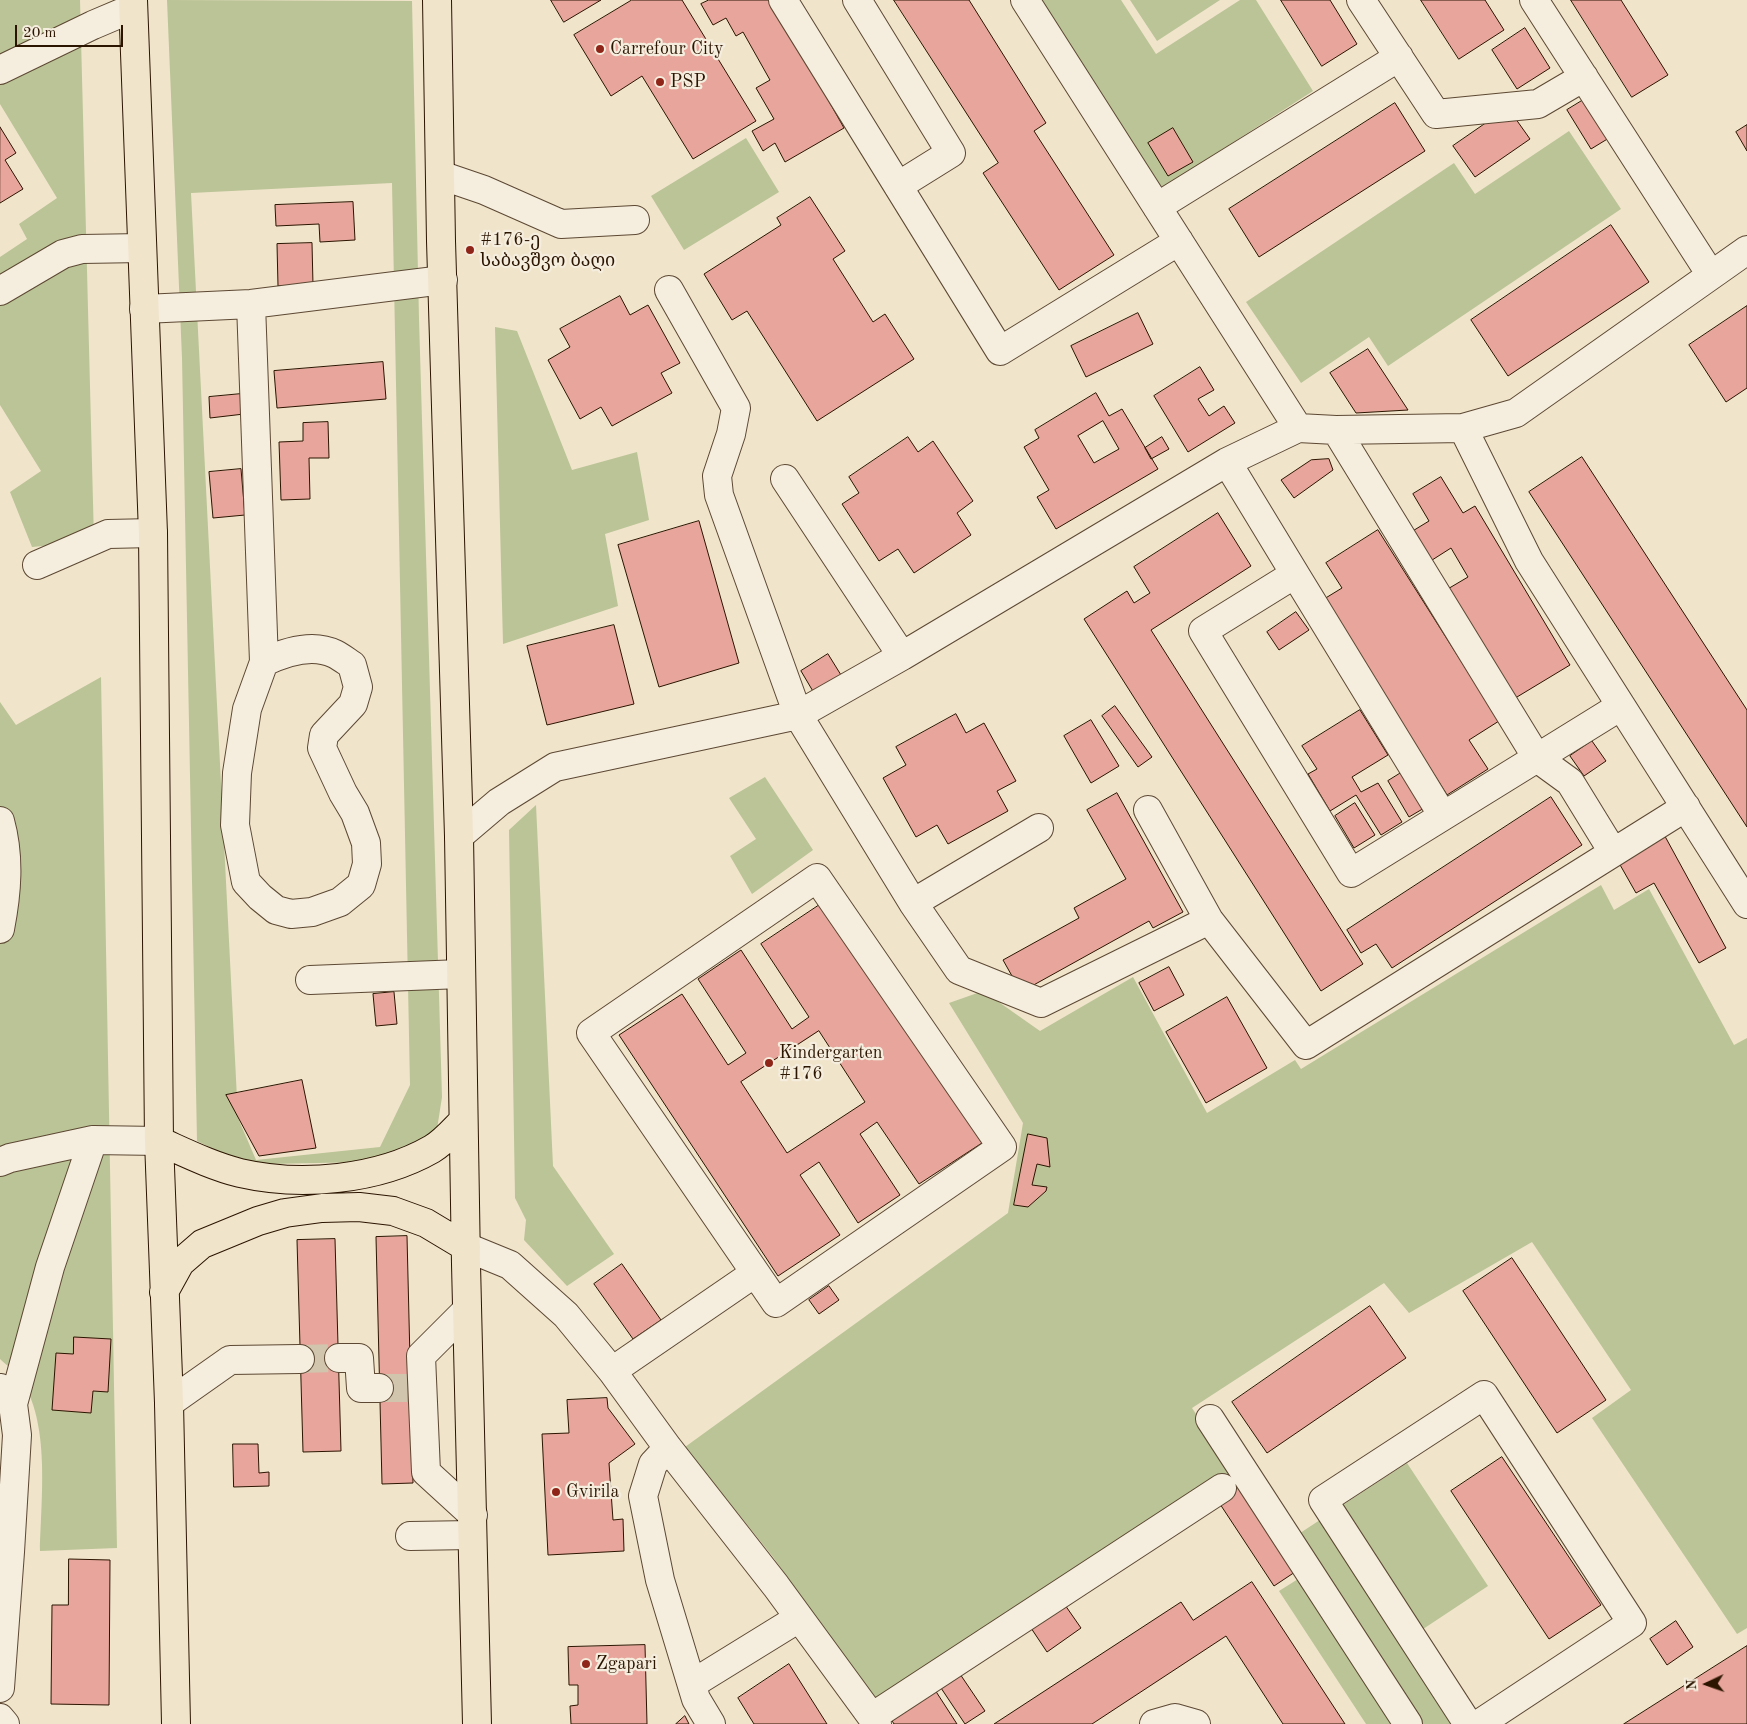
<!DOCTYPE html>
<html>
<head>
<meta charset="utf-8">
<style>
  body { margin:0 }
  #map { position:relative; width:1747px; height:1724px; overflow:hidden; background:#f0e4cb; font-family:"Old Standard TT",serif }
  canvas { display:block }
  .north { position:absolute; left:1682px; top:1659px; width:50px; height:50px; -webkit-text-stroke:4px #f5eddd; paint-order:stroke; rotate:267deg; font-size:14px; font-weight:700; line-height:20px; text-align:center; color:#2b1400 }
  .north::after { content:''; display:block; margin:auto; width:18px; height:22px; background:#2b1400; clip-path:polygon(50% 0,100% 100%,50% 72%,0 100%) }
  .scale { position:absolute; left:15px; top:25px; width:108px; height:22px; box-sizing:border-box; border:2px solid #2b1400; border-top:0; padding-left:6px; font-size:15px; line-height:18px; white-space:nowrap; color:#2b1400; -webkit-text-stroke:4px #f5eddd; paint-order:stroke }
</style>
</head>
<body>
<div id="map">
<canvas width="1747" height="1724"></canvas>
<div class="north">N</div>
<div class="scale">20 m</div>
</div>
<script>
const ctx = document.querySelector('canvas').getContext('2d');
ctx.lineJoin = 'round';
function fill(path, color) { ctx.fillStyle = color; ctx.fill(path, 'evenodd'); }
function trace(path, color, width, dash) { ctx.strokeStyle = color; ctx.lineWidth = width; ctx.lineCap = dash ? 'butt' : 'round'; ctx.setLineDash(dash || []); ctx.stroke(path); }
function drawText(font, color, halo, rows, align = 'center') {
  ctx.font = font + ' "Old Standard TT","Noto Serif Georgian",serif'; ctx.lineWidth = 4.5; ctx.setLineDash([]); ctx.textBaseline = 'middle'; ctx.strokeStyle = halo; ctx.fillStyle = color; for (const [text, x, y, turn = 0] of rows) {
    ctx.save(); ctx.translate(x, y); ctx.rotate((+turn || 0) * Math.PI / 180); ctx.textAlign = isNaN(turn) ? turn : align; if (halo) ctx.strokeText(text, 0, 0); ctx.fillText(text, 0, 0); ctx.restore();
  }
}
fill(new Path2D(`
  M0,0H80L94,541L32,547L10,492L41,471L0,405V257L27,239L19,224L57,198L0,104Z
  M167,0L412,1L419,319L442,1097L437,1129L414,1148L366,1162L269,1164L237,1161L197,1141L182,358ZM392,183L410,1085L380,1147L256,1160L238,1118L191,193Z
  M1042,0H1121L1156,54L1240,0H1256L1313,91L1162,188Z
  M1130,0H1220L1157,41Z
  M1569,131L1621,209L1388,366L1369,337L1301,383L1246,302L1454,163L1475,194Z
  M746,138L779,192L684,250L651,196Z
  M495,327L517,331L572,470L637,452L649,520L605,534L618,606L503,644Z
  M101,677L117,1548L40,1551C41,1499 51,1422 20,1378C15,1371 6,1365 0,1359V702L16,725Z
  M765,777L813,850L752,894L730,856L756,839L729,798Z
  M536,805L553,1166L614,1254L567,1286L524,1240L526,1220L515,1198L509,830Z
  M1601,885L1614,910L1649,889L1734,1045L1747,1038V1628L1737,1634L1592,1418L1631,1390L1532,1242L1409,1313L1384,1283L1192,1408L1235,1472L879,1707L773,1557L685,1447L1008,1213L1023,1123L949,1003L983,991L1040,1031L1133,977L1207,1113L1295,1060L1301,1069Z
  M1407,1463L1488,1586L1408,1639L1463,1724H1366L1279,1591L1314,1569L1294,1537Z`), '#bbc496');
const building = new Path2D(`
  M551,0H601L564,22Z
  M632,0H682L756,121L693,159L642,76L611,96L574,35Z
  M709,0H772L844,128L785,162L775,143L763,151L752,131L774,119L756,88L770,80L743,32L736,36L726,18L713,25L701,4Z
  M894,0H969L1046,123L1034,131L1114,255L1059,290L983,173L998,163Z
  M1281,0H1330L1357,44L1322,66Z
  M1421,0H1485L1504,30L1459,59Z
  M1571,0H1621L1668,75L1632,97Z
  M1525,28L1550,68L1517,89L1492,50Z
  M1585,99L1609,138L1591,149L1567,110Z
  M1395,103L1425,151L1259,257L1229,209Z
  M1508,108L1530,139L1475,177L1453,146Z
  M1747,125V151L1736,132Z
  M0,127L16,153L5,160L23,189L0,203Z
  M1173,128L1193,162L1168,176L1148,143Z
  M810,197L845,251L833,259L873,322L885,314L914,359L817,421L747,311L732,320L704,274L781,225L777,218Z
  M353,202L355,240L320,242L319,224L276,226L275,205Z
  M1611,225L1649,282L1508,376L1471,320Z
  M312,243L313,285L278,286L277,244Z
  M620,296L630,315L648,305L680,363L661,373L672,393L612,426L601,407L580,419L548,360L570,347L560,329Z
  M1747,306V388L1726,402L1689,345Z
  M1138,313L1153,344L1086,377L1071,346Z
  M1368,349L1408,410L1356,413L1330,373Z
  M383,362L386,399L277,408L274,371Z
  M1200,367L1214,390L1198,399L1209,416L1224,406L1235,423L1188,452L1154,396Z
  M1096,393L1109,416L1122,409L1158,469L1056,529L1037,497L1049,490L1024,447L1039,438L1035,430ZM1103,421L1119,449L1094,463L1078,436Z
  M241,394L244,414L210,418L209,397Z
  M328,422L329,458H309L310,499L281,500L279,442L303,441V423Z
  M908,437L918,452L933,441L973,501L957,513L971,535L914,573L898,549L879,561L842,504L859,493L849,477Z
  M1162,437L1169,449L1151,459L1145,448Z
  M1582,457L1747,710V827L1529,492Z
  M1329,459L1333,470L1294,498L1281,480L1311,460Z
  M241,469L245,515L213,518L209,472Z
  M1441,477L1463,513L1475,506L1570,665L1512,700L1446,590L1468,577L1451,548L1429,562L1411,532L1429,521L1413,494Z
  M1218,513L1251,566L1151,630L1363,964L1321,991L1084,619L1127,591L1134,603L1150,593L1134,567Z
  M699,521L739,663L659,687L618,545Z
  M1378,530L1499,721L1469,740L1488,769L1447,795L1324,599L1342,588L1326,563Z
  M1296,612L1309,630L1279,650L1267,632Z
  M614,625L634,704L547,725L527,646Z
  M828,654L841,675L814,693L801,671Z
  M1115,706L1152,757L1138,767L1102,716Z
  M1360,710L1388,755L1352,777L1361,792L1378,783L1402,822L1381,835L1356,795L1330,811L1308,774L1317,769L1302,746Z
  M956,714L966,733L984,723L1016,781L997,791L1008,811L948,844L937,825L916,837L883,778L906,765L896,747Z
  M1091,720L1119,766L1091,783L1064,736Z
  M1592,741L1606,761L1584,776L1570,756Z
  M1409,768L1431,804L1409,817L1388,781Z
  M1117,793L1183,912L1153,928L1149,921L1021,992L1003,960L1079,918L1074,908L1126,879L1087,810Z
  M1551,797L1582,845L1392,968L1376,944L1361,953L1347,930Z
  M1355,803L1375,835L1354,848L1335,816Z
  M1661,829L1726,948L1699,963L1654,883L1636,893L1619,863Z
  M824,902L982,1143L919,1184L877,1122L860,1134L900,1195L858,1223L819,1162L800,1175L840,1235L778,1276L619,1035L682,994L728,1065L746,1053L698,979L741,950L792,1029L809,1017L761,944ZM819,1031L865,1102L787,1153L741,1082Z
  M1169,967L1184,995L1154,1011L1139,983Z
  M394,992L397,1024L376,1026L373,994Z
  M1227,997L1267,1068L1206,1103L1166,1032Z
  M302,1080L316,1148L259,1156L226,1095Z
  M1028,1134L1047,1138L1050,1167L1037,1164L1032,1185L1047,1187L1046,1191L1028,1207L1014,1205Z
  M407,1236L413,1483L382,1484L376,1237Z
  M335,1239L341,1451L303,1452L297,1240Z
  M1512,1258L1606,1400L1557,1433L1463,1291Z
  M622,1264L661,1320L633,1339L594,1284Z
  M829,1286L839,1300L819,1314L809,1300Z
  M1370,1306L1406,1358L1267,1453L1232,1402Z
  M74,1337L111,1339L108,1392L93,1391L91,1413L52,1410L56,1353L73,1354Z
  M607,1398L608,1408L635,1444L609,1463L613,1520L623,1519L624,1551L548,1555L542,1434L569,1433L567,1400Z
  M233,1444H258L259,1473L269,1472V1486L234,1487Z
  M1502,1457L1601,1605L1549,1639L1451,1491Z
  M1245,1483L1301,1568L1274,1586L1218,1501Z
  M69,1559L110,1560L109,1705L51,1704L52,1605H68Z
  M1252,1582L1345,1724H1283L1226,1636L1092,1724H994L1181,1602L1193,1620Z
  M1065,1605L1081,1628L1047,1652L1031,1628Z
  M1676,1621L1693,1647L1667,1665L1650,1639Z
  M645,1645L647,1724H571L570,1706L578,1705V1685H569L568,1647Z
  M1747,1646V1724H1624Z
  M789,1664L827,1724H754L738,1698Z
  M960,1674L985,1711L965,1724L941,1688Z
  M935,1690L957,1724H894L891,1719Z
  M685,1716L689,1724H676Z`);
fill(building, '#e7a59c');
trace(building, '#2b1400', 1);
trace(new Path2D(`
  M300,1359L339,1358
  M379,1388H410`), '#d2c5ad', 28, [28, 14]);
const minor = new Path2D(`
  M783,0L1000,351L1179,241
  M857,0L951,153L898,186
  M1025,0L1298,428
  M1361,0L1436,114L1538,104L1584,77
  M1534,0L1711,275
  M0,70L93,25L133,8
  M440,175L484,190L561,224L635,220
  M1157,207L1399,57
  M669,290L736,408L731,434L717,476L719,495L798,715L913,903L959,970L1041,1003L1209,920L1306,1045L1686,807
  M0,291L63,254L82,249L142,248
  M251,304L264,662L247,709L237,773L235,825L246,882L260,897L276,910L291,914L312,912L340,902L361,885L367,864L366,843L355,813L343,793L322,748L324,735L353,704L358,687L352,665C346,661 341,657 335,654C313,643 285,652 264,662
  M144,309L251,304L443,280
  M1463,428L1529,561L1747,904
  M1336,430L1537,758L1570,782L1613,852
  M1227,462L1295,574L1203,631L1351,873L1621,706
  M785,479L902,656
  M37,565L108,534L153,533
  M1295,574L1443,816
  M1148,810L1209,920
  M0,821C10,857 7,893 0,929
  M459,836L499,802L555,767L798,715L902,656L1227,462L1298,428L1336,430L1463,428L1516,413L1747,250
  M817,878L1002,1147L776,1303L591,1033Z
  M913,903L1039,828
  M310,980L461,974
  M0,1162L10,1158L93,1140L159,1141
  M466,1247L510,1265L566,1315L612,1371L668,1448L776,1586L877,1724
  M467,1310L421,1356L426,1472L473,1515
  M339,1358H359L361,1388H379
  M612,1371L755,1273
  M0,1388L13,1404L17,1435L10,1552L0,1688
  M169,1403L230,1360L300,1359
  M13,1404L50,1267L93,1140
  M1210,1419L1408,1724
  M668,1448L653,1464L643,1496L660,1580L696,1699L711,1724
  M410,1536L472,1535
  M692,1684L799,1618
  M872,1717L1222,1488
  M0,1718L5,1724
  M1154,1724L1175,1718L1196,1724
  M1468,1724L1323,1500L1484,1395L1632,1623L1479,1724`);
const major = new Path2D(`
  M133,0L153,533L159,1141L169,1403L176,1724
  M437,0L441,241L459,836L466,1264L477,1724
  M159,1141C186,1153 212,1166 240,1173C301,1187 378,1180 432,1149C444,1142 454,1130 463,1121
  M164,1292L180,1263L202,1244L258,1221L285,1213L322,1208L359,1207L393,1211L426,1223L466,1247`);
trace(minor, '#5c4833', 30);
trace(major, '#2b1400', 30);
trace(minor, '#f5eddd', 28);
trace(major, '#f0e4cb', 28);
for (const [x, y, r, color] of [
  [600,49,5,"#8f2418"],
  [660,82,5,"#8f2418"],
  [470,250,5,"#8f2418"],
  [769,1063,5,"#8f2418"],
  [556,1492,5,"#8f2418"],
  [586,1664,5,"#8f2418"]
]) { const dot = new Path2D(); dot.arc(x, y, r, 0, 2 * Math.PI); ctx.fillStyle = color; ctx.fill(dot); trace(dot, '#f5eddd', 2); }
drawText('18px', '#2b1400', '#f5eddd', [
  ["Carrefour City",610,49],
  ["PSP",670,82],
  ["#176-ე",480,240],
  ["საბავშვო ბაღი",480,261],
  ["Kindergarten",779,1053],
  ["#176",779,1074],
  ["Gvirila",566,1492],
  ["Zgapari",596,1664]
], 'left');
</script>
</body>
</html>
